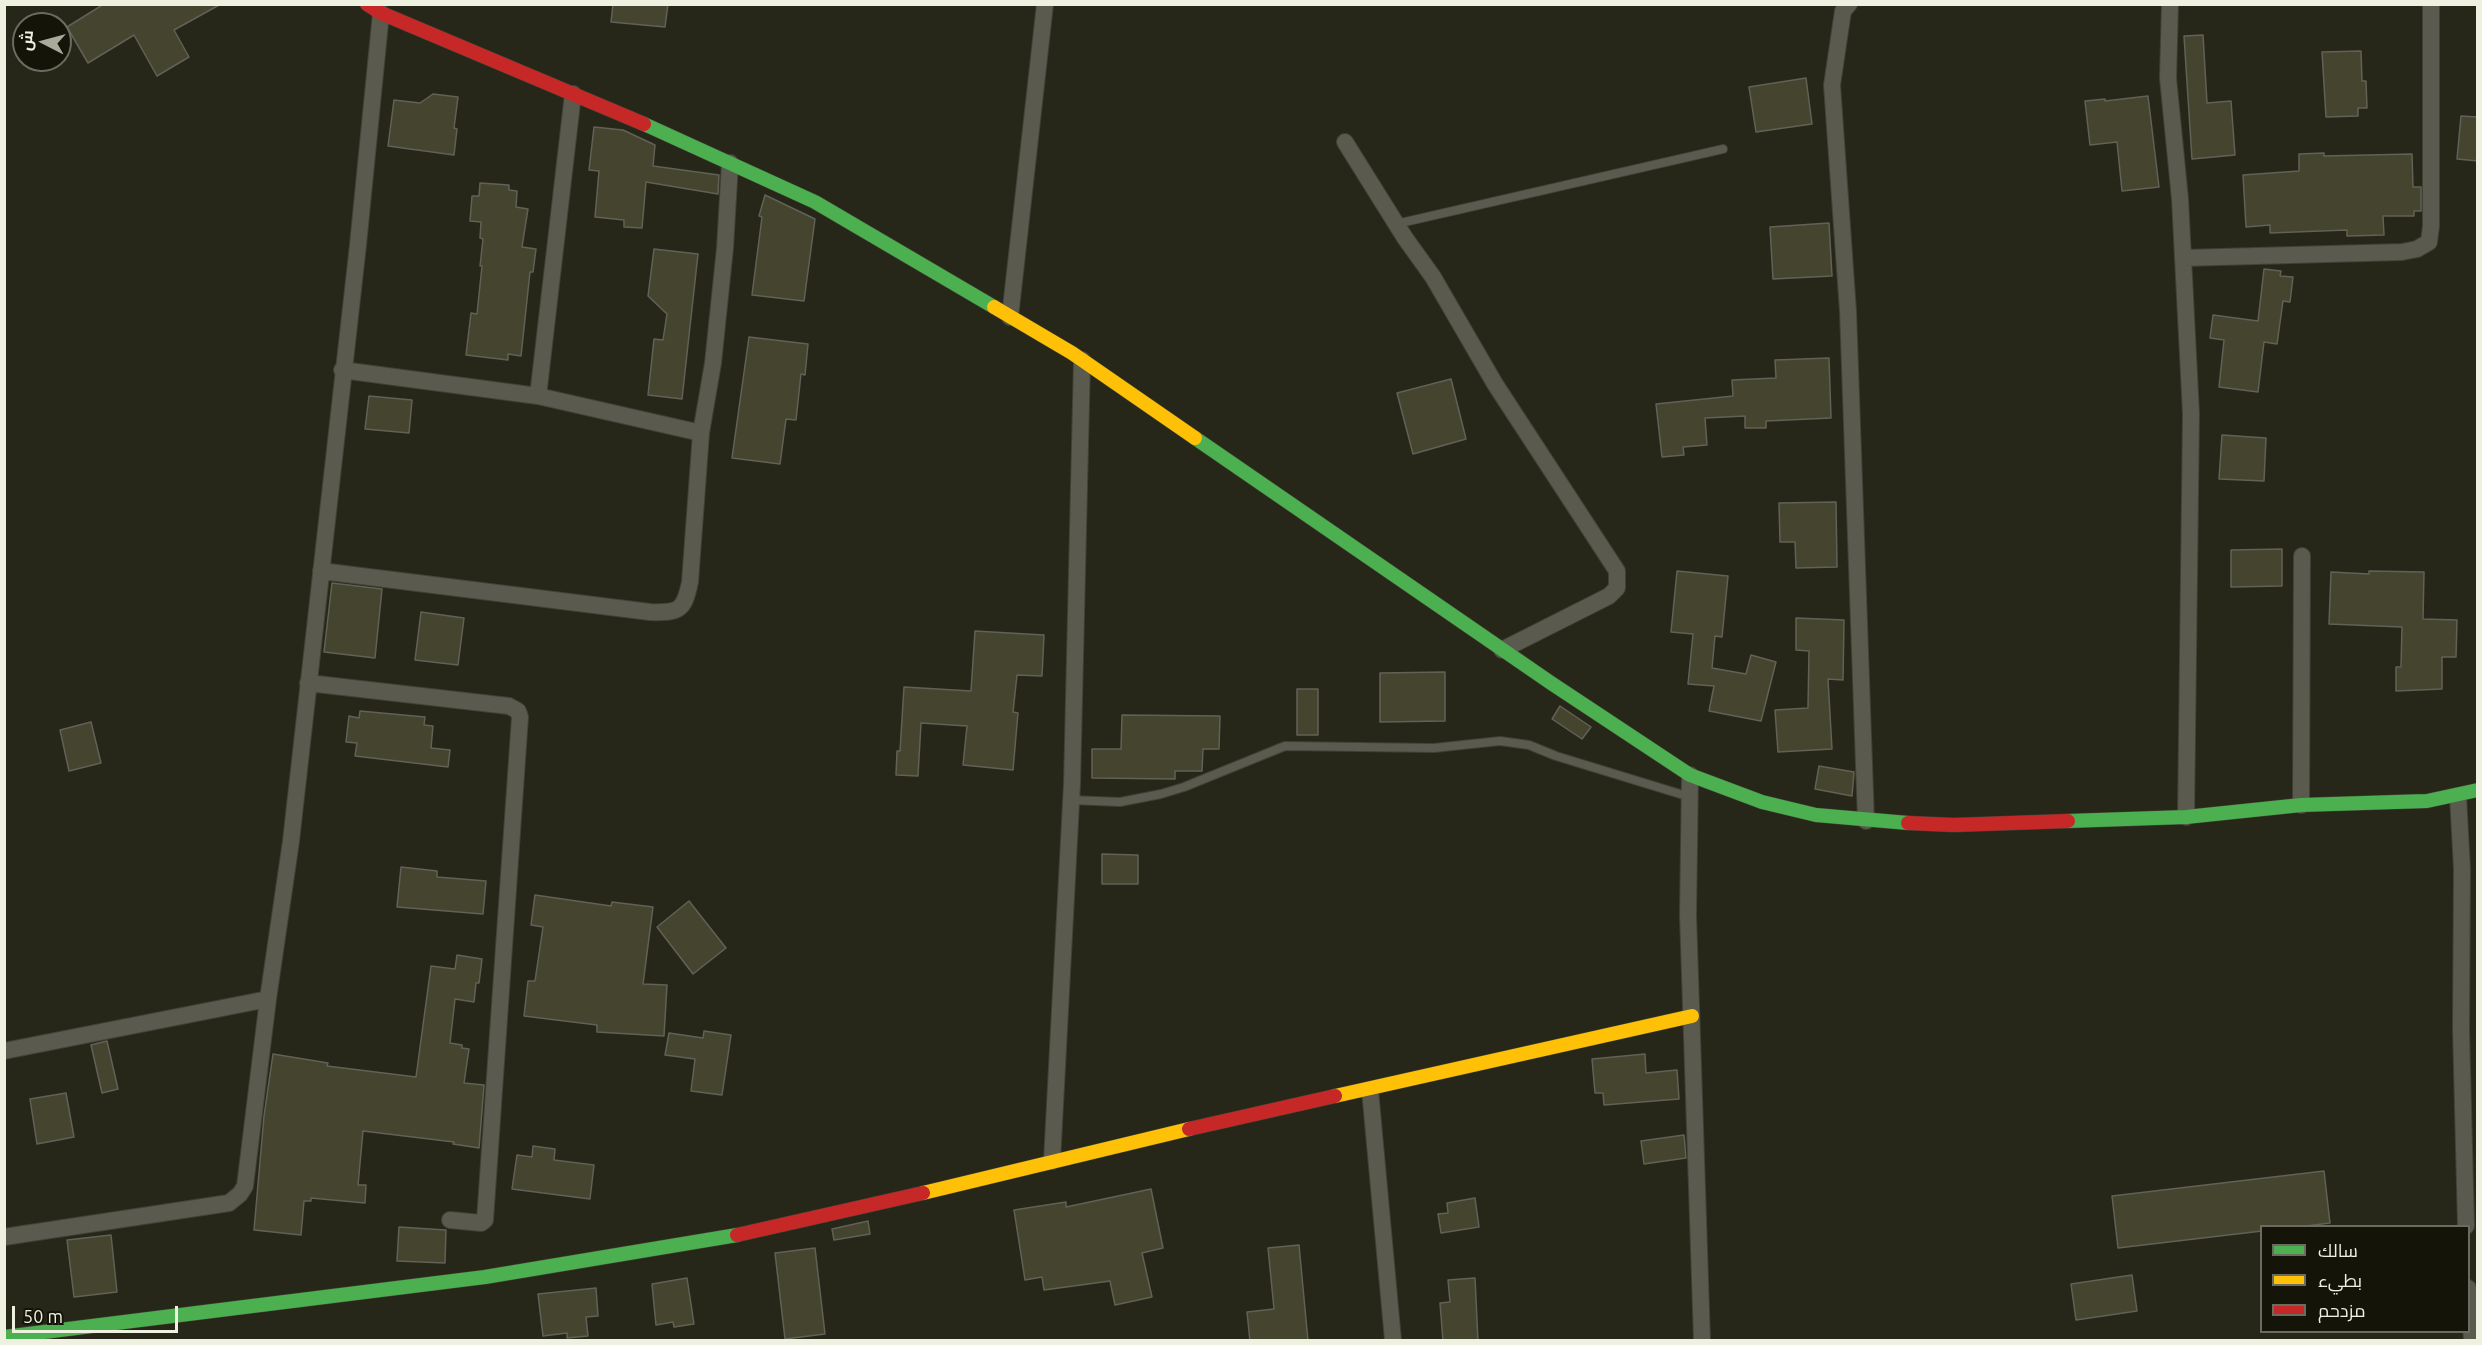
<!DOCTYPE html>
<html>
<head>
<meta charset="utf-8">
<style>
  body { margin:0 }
  #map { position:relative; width:2482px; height:1345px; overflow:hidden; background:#262719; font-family:Ubuntu,Cairo,sans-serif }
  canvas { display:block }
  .frame { position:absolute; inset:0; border:6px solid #eef0e0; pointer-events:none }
  .legend { position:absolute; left:2260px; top:1225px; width:210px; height:108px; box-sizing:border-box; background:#141409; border:2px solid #6b6c5f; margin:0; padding:8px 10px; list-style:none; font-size:18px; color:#eef0e0 }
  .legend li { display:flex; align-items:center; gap:12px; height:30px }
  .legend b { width:30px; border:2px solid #6b6c5f }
  .north { position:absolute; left:12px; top:12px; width:60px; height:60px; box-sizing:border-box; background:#141409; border:2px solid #6b6c5f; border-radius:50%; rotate:276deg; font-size:16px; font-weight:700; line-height:24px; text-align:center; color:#eef0e0 }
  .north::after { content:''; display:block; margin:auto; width:21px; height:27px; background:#a8aa9a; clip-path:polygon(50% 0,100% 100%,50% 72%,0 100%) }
  .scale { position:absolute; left:12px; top:1306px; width:166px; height:27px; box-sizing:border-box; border:3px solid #eef0e0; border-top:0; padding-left:8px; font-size:18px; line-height:21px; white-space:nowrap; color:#eef0e0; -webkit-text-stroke:4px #141409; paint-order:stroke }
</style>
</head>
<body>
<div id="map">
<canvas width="2482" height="1345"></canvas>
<div class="frame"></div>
<ul class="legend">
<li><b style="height:8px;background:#4caf50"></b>سالك</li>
<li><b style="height:8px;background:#ffc107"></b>بطيء</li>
<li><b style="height:8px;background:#c62828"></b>مزدحم</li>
</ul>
<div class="north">ش</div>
<div class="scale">50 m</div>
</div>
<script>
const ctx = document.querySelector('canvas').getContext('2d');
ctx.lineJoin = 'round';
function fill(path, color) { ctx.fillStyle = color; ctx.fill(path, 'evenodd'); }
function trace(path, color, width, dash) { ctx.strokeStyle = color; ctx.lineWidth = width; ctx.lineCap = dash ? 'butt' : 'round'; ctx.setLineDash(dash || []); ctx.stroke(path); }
const building = new Path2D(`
  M104,4H221L174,30L189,57L157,76L134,35L88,63L67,27Z
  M613,4H668L665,27L611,22Z
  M2203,35L2207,103L2231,101L2235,155L2192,159L2184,36Z
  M2361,51L2362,81H2366L2367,108H2358V116L2326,117L2322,52Z
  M1806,78L1812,124L1756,132L1749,87Z
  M433,94L458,97L454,128L457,129L454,155L388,146L394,100L420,103Z
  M2148,96L2159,187L2122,191L2117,142L2090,145L2085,101L2105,99V101Z
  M2461,116L2478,117V161L2457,159Z
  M594,127L623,130L655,145L653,166L719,175L718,194L646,182L642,228L624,227V220L595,217L599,171L589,170Z
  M2324,153V156L2412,154L2413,187H2421V211H2414V216H2383L2384,235L2347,236V230L2270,233V225L2246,227L2243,175L2299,171V154Z
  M480,183L509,185V190L517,191L516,207L528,209L522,247L536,249L533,272H530L521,356L508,354V360L466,355L471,313L477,314L482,266H480L483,239L480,238L481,222L470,221L472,196H479Z
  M765,195L815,219L804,301L752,295L762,217L759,216Z
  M1829,223L1832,276L1773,279L1770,227Z
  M654,249L698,254L682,399L648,395L654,339L663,340L667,314L648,296Z
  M2264,269L2281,271L2280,276L2293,277L2290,302L2283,301L2277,344L2264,342L2258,392L2219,387L2224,340L2210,338L2213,315L2258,321Z
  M749,337L808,344L805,375L801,374L796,420L786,419L780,464L732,458Z
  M1829,358L1831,418L1766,421V428H1745V416L1705,418L1707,445L1683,447L1684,455L1662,457L1656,404L1733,396L1732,380L1776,378L1775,360Z
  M1451,379L1466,439L1413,454L1397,393Z
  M369,396L412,400L409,433L365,429Z
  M2222,435L2266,438L2264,481L2219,479Z
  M1836,502L1837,567L1796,568L1795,542H1780L1779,503Z
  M2282,549V586L2231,587V550Z
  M1677,571L1728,576L1722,637L1715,636L1712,668L1746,674L1751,655L1776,662L1761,721L1709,711L1714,686L1688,684L1693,634L1671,632Z
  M2369,571L2424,572L2423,619L2457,620L2456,657H2442V689L2396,691V667H2401L2402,627L2329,624L2331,572L2369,574Z
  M332,583L382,589L375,658L324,652Z
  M421,612L464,618L458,665L415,660Z
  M1796,618L1844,620L1843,680L1828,679L1832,749L1778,752L1775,710L1808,708L1809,651L1796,650Z
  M975,631L1044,635L1042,676L1017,675L1013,712L1018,713L1013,770L963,765L967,726L921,723L918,776L896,775L897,751H900L904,687L971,691Z
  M1445,672V721L1380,722V673Z
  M1297,689H1318V735H1297Z
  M1560,706L1591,727L1582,739L1552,719Z
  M360,711L425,717L424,725L433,726L431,748L450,750L448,767L355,756L357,743L346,742L349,716L359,718Z
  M1122,715L1220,716L1219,749H1203L1202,771H1175V779L1092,778V749H1121Z
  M91,722L101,763L69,771L60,730Z
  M1819,766L1854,772L1852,796L1815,789Z
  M1102,854L1138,855V884H1102Z
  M401,867L437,871V877L486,881L483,914L397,907Z
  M535,895L611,906L612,902L653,907L643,984L667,985L664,1036L597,1032V1025L524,1016L528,981H535L543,927L531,925Z
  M689,901L726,948L693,974L657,927Z
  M457,955L482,959L479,983H476L474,1002L455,999L450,1043L462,1045V1048L469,1049L464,1083L484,1085L479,1148L453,1144L454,1142L363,1131L358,1185H366L365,1203L311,1198V1201H304L301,1235L254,1230L264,1116L273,1054L328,1063L327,1066L416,1077L431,966L455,969Z
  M704,1031L731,1035L722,1095L691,1091L695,1059L665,1055L669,1033L703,1038Z
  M107,1041L118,1089L102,1093L91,1045Z
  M1645,1054L1646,1073L1677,1070L1679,1099L1604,1105L1603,1093H1595L1592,1059Z
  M66,1093L74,1137L37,1144L30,1099Z
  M1684,1135L1686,1158L1644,1164L1641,1141Z
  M533,1146L555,1149L554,1160L594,1165L590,1199L512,1189L517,1155L532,1157Z
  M2324,1171L2330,1223L2298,1227H2262V1231L2118,1248L2112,1196Z
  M1151,1189L1163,1248L1142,1253L1152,1297L1115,1305L1110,1281L1044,1290L1042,1277L1025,1280L1014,1210L1066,1202V1207Z
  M1475,1198L1479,1227L1441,1233L1438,1214L1448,1213L1447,1203Z
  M868,1221L870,1234L834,1240L832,1229Z
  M399,1227L446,1230L445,1263L397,1261Z
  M111,1235L117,1292L74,1297L67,1240Z
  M1299,1245L1308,1341H1250L1247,1312L1274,1309L1268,1248Z
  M815,1248L825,1334L785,1339L775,1253Z
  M2132,1275L2137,1311L2076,1320L2071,1284Z
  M687,1278L694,1324L674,1327L673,1322L656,1325L652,1284Z
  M1475,1278L1478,1341H1443L1440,1303L1450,1302L1448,1280Z
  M596,1288L598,1316L586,1317L588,1336L567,1338V1333L543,1336L538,1294Z`);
fill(building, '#44442f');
trace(building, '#616257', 1.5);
const lane = new Path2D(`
  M1396,224L1723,149
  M1071,800L1120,802L1161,794L1184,787L1285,746L1434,748L1500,741L1529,745L1556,756L1690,797`);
const street = new Path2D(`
  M1849,4L1843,11L1832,85L1848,311L1866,821
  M2170,4L2168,78L2180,199L2191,414L2186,817
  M1345,142L1405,238L1433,277L1495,384L1617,571V588L1609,596L1502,650
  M2183,258L2402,252L2417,249L2429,242L2431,226V4
  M1010,317L1045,4
  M342,370L538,396L701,433
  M538,396L573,94
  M321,571L650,612C679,613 684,611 690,582L701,433L713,363L725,248L730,163
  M308,683L509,706L518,711L520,717L485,1220L481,1223L450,1220
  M1690,775L1688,915L1702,1340
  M2458,796L2462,869L2461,1029L2466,1226
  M2301,805L2302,556
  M4,1051L268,999
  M1370,1090L1393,1340
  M1052,1161L1072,784L1082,360
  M4,1237L229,1203L240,1194L245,1186L268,999L291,841L358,245L381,13
  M2468,1288L2472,1340`);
const fast = new Path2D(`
  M644,124L815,202L994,307
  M1195,438L1551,683L1690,775L1762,802L1816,815L1908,823
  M2068,821L2186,817L2301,805L2427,801L2478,790
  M4,1337L485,1277L737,1235`);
const slow = new Path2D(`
  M994,307L1072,353L1195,438
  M1335,1096L1692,1016
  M923,1193L1189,1129`);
const jam = new Path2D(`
  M367,4L381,13L644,124
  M1908,823L1954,825L2068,821
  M1189,1129L1335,1096
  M737,1235L923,1193`);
trace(lane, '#414236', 10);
trace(street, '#414236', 18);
trace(fast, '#414236', 15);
trace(slow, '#414236', 15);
trace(jam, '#414236', 15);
trace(lane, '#5a5a4f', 8);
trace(street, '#5a5a4f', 16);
trace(fast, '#4caf50', 14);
trace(slow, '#ffc107', 14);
trace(jam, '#c62828', 14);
</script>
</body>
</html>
